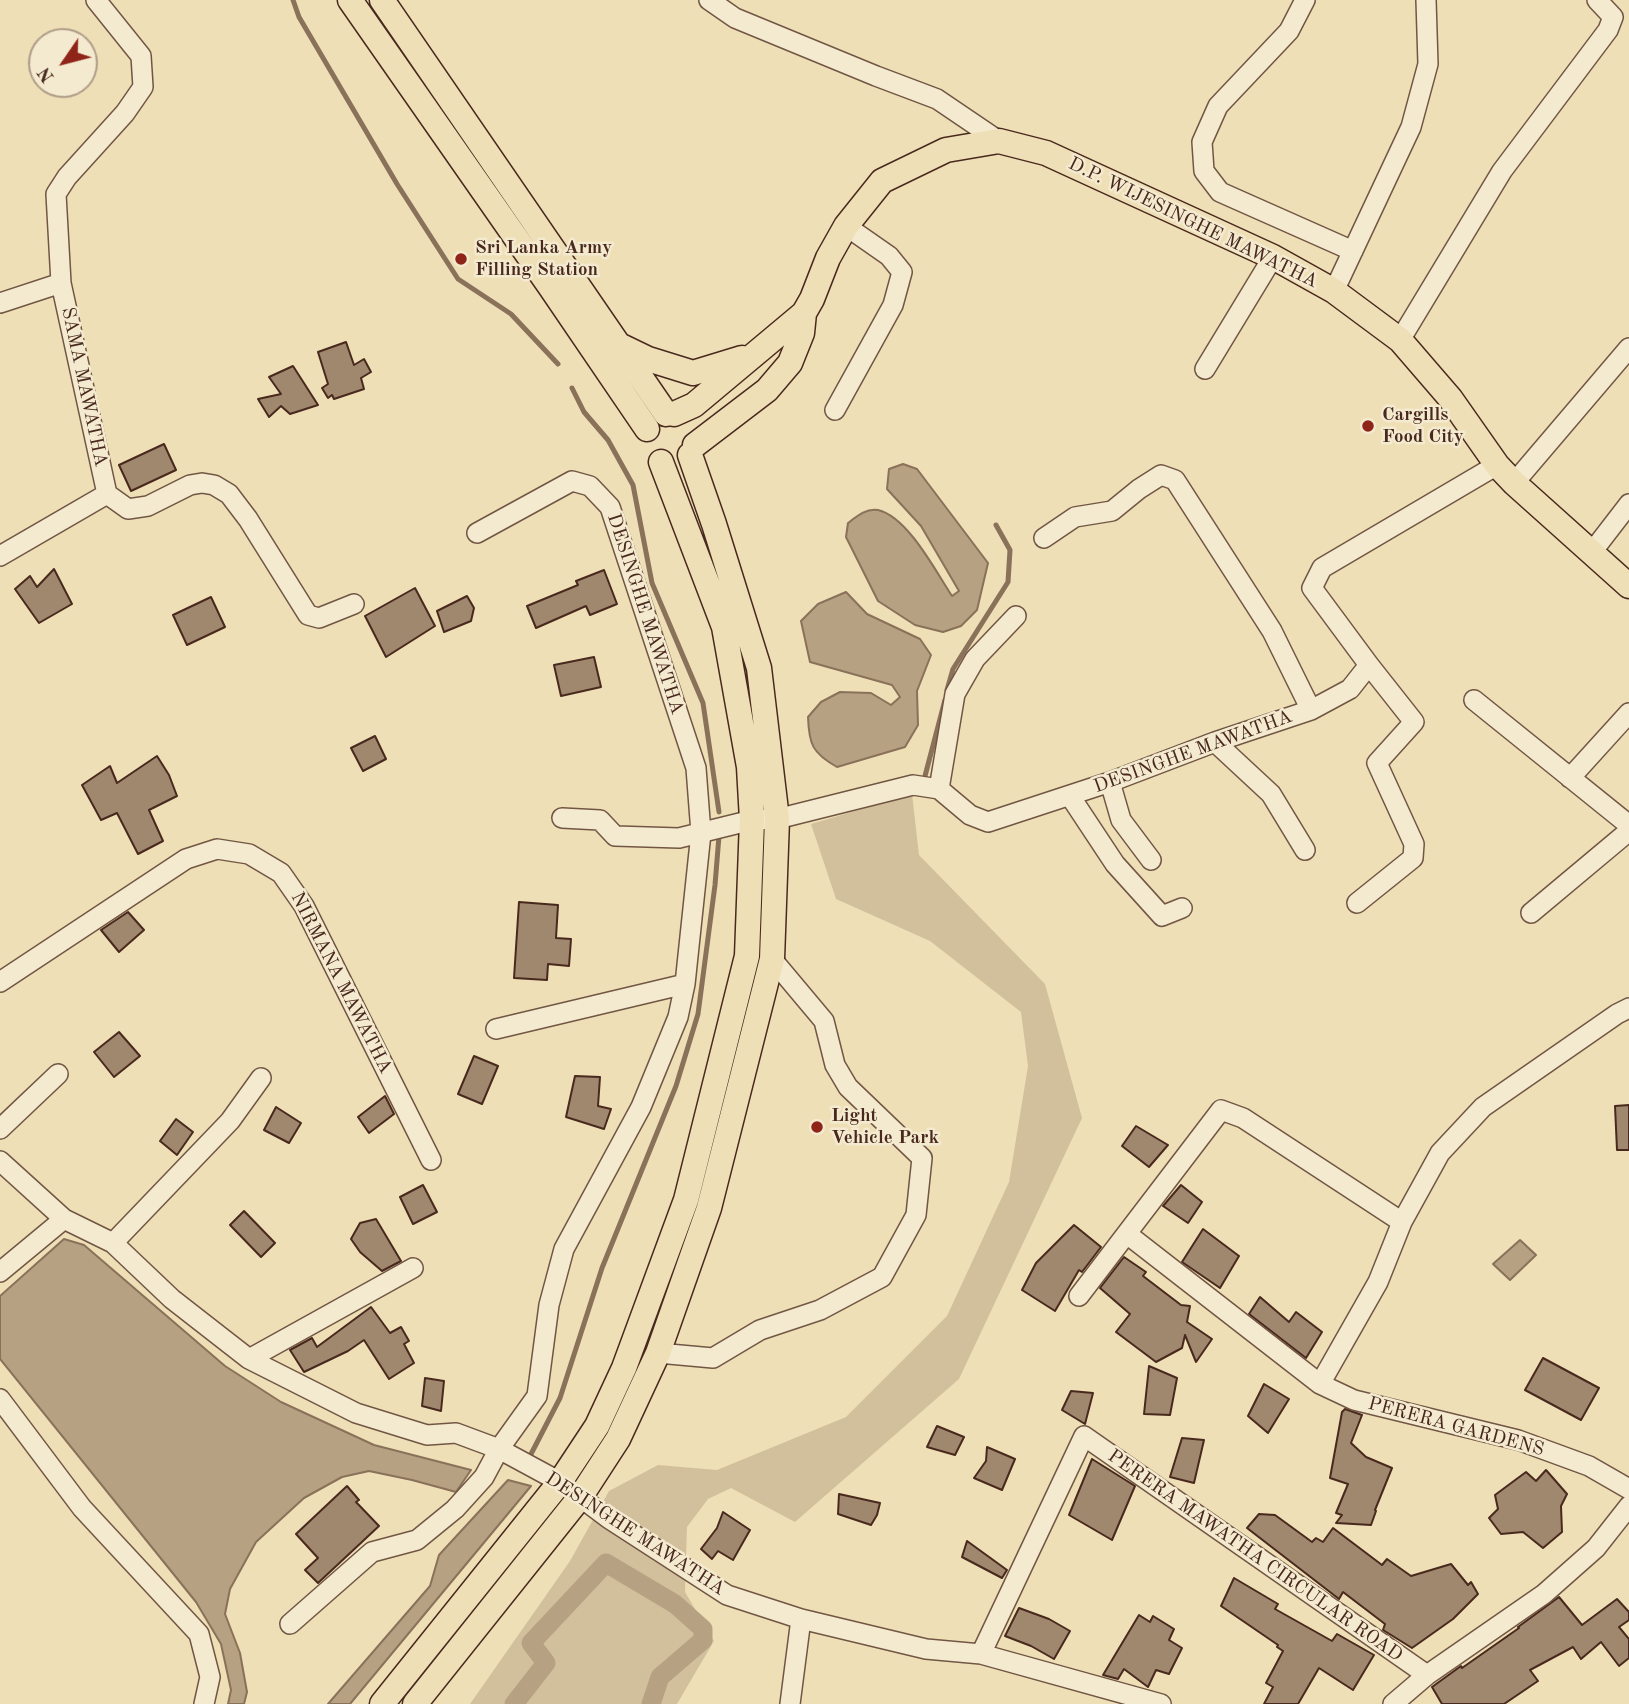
<!DOCTYPE html>
<html>
<head>
<meta charset="utf-8">
<style>
  body { margin:0 }
  #map { position:relative; width:1629px; height:1704px; overflow:hidden; background:#eedfb6; font-family:"Old Standard TT",serif }
  canvas { display:block }
  .north { position:absolute; left:28px; top:28px; width:70px; height:70px; box-sizing:border-box; background:#f4ead0; border:2px solid #b09d89; border-radius:50%; rotate:235deg; font-size:19px; font-weight:700; line-height:28px; text-align:center; color:#49291e }
  .north::after { content:''; display:block; margin:auto; width:24px; height:32px; background:#8f2418; clip-path:polygon(50% 0,100% 100%,50% 72%,0 100%) }
</style>
</head>
<body>
<div id="map">
<canvas width="1629" height="1704"></canvas>
<div class="north">N</div>
</div>
<script>
const ctx = document.querySelector('canvas').getContext('2d');
ctx.lineJoin = 'round';
function fill(path, color) { ctx.fillStyle = color; ctx.fill(path, 'evenodd'); }
function trace(path, color, width, dash) { ctx.strokeStyle = color; ctx.lineWidth = width; ctx.lineCap = dash ? 'butt' : 'round'; ctx.setLineDash(dash || []); ctx.stroke(path); }
function drawText(font, color, halo, rows, align = 'center') {
  ctx.font = font + ' "Old Standard TT",serif'; ctx.lineWidth = 5; ctx.setLineDash([]); ctx.textBaseline = 'middle'; ctx.strokeStyle = halo; ctx.fillStyle = color; for (const [text, x, y, turn = 0] of rows) {
    ctx.save(); ctx.translate(x, y); ctx.rotate((+turn || 0) * Math.PI / 180); ctx.textAlign = isNaN(turn) ? turn : align; if (halo) ctx.strokeText(text, 0, 0); ctx.fillText(text, 0, 0); ctx.restore();
  }
}
fill(new Path2D(`
  M912,794L919,855L1045,984L1082,1118L959,1379L795,1522L731,1488L708,1499L687,1527L685,1592L714,1641L677,1704H470L570,1561L609,1491L658,1465L717,1470L846,1417L947,1316L1009,1182L1028,1066L1021,1012L930,941L836,899L811,824Z`), '#d2c09c');
const water = new Path2D(`
  M903,464L917,469L988,563L977,610L961,626L943,632L915,625L878,601L846,537L848,523C857,516 866,508 878,510C908,517 936,572 952,596L959,591L921,526L887,489L889,469Z
  M846,592L867,614L920,639L931,655L917,691L918,725L905,747L837,767C812,753 809,744 808,717L821,702L840,692L871,693L891,705L900,697L892,685L810,662L801,621L818,604Z
  M64,1239L84,1245L225,1366L281,1402L374,1445L471,1470L456,1492L412,1480L369,1471L342,1477L304,1498L256,1542L230,1589L225,1614L240,1653L247,1692L244,1704H228L231,1690L221,1644L196,1602L0,1359V1296Z
  M1520,1240L1536,1255L1510,1280L1493,1264Z
  M508,1480L531,1486L350,1704H328L430,1586L439,1555Z`);
fill(water, '#b6a182');
trace(water, '#8a715a', 2);
trace(new Path2D(`
  M293,0L299,17L397,184L458,279L511,314L558,364
  M572,388L584,412L608,440L633,485L652,583L703,703L719,812
  M947,690L953,669L1008,582L1010,550L996,525
  M925,776L945,700
  M530,1456L560,1398L602,1268L676,1086L698,1014L715,885L719,836`), '#8a715a', 5);
trace(new Path2D(`
  M514,1704L546,1663L531,1643L606,1563L675,1604L703,1629V1640L660,1677L651,1704`), '#b6a182', 19);
const building = new Path2D(`
  M346,342L354,365L364,359L371,372L361,378L364,389L334,399L332,395L328,398L322,388L328,384L318,352Z
  M293,366L318,405L290,414L281,406L269,417L258,399L281,394L269,377Z
  M164,444L176,470L131,491L119,465Z
  M54,569L72,604L39,623L15,589L30,576L37,587Z
  M604,570L617,604L590,615L586,606L536,628L527,606L578,585L576,581Z
  M415,588L435,626L386,657L365,616Z
  M467,596L474,608L471,621L444,632L437,611Z
  M211,597L225,627L187,645L173,615Z
  M594,657L601,687L561,696L554,665Z
  M375,736L386,759L363,771L351,748Z
  M157,756L169,775L177,796L149,810L163,841L138,854L117,813L101,820L82,785L110,766L117,783Z
  M519,902L558,905L556,938L571,939L569,966L548,964L547,980L514,978Z
  M128,912L144,930L119,952L101,930Z
  M119,1032L140,1056L114,1077L94,1052Z
  M474,1056L498,1066L482,1104L458,1094Z
  M575,1076L600,1077L598,1106L611,1109L604,1129L566,1117Z
  M385,1096L394,1114L369,1133L358,1117Z
  M1629,1105V1150H1617L1615,1106Z
  M276,1107L301,1123L289,1143L264,1130Z
  M176,1119L193,1132L177,1155L160,1141Z
  M1136,1126L1168,1145L1149,1167L1122,1146Z
  M423,1185L437,1212L413,1224L400,1197Z
  M1181,1185L1202,1202L1188,1223L1163,1206Z
  M244,1211L275,1243L261,1257L230,1225Z
  M376,1219L401,1261L382,1271L360,1252L351,1239L360,1223Z
  M1074,1225L1101,1247L1082,1272L1079,1270L1055,1311L1022,1290L1036,1263Z
  M1203,1229L1239,1256L1220,1288L1182,1262Z
  M1124,1257L1146,1272L1143,1276L1181,1305L1190,1306L1187,1322L1212,1339L1196,1362L1185,1335L1182,1348L1156,1362L1116,1332L1130,1314L1100,1288Z
  M1260,1297L1289,1322L1296,1312L1322,1332L1306,1358L1249,1314Z
  M371,1307L390,1333L401,1327L409,1341L404,1344L414,1363L389,1379L364,1340L348,1351L304,1372L290,1350L312,1338L317,1347Z
  M1543,1358L1599,1388L1581,1420L1525,1390Z
  M1149,1366L1177,1378L1170,1415L1144,1414Z
  M425,1378L444,1381L441,1411L422,1406Z
  M1264,1384L1289,1399L1268,1433L1248,1416Z
  M1071,1391L1093,1393L1085,1424L1062,1410Z
  M1345,1409L1362,1415L1351,1443L1366,1457L1392,1468L1375,1510L1376,1511L1371,1525L1336,1523L1342,1515L1336,1513L1348,1484L1330,1478L1342,1412Z
  M937,1426L964,1437L955,1455L927,1447Z
  M1182,1438L1204,1440L1194,1483L1170,1477Z
  M987,1447L1015,1459L1002,1490L974,1478L986,1461Z
  M1092,1459L1135,1486L1112,1540L1069,1515Z
  M1546,1470L1567,1494L1561,1506L1562,1532L1543,1548L1523,1532L1501,1534L1489,1518L1498,1509L1495,1495L1526,1472L1536,1481Z
  M347,1486L359,1500L356,1502L379,1526L318,1583L305,1570L318,1558L296,1534Z
  M839,1494L880,1503L877,1515L871,1525L838,1514Z
  M723,1512L750,1530L733,1560L718,1551L712,1559L701,1549L717,1528Z
  M1259,1514L1275,1515L1312,1542L1316,1538L1323,1542L1333,1528L1382,1565L1387,1559L1411,1576L1451,1564L1468,1585L1471,1582L1478,1594L1453,1619L1412,1648L1383,1630L1385,1624L1343,1592L1339,1599L1247,1528Z
  M967,1541L1007,1570L1002,1578L962,1557Z
  M1234,1578L1278,1604L1275,1609L1332,1641L1337,1634L1374,1655L1353,1690L1319,1668L1298,1704H1264L1273,1687L1266,1683L1283,1651L1277,1647L1278,1645L1221,1606Z
  M1559,1597L1582,1625L1617,1599L1629,1612V1620L1619,1627L1629,1639V1658L1619,1666L1601,1642L1581,1659L1573,1647L1530,1670L1538,1681L1504,1704H1442L1432,1687L1461,1666L1462,1668L1519,1628L1518,1627Z
  M1019,1608L1049,1619L1070,1631L1054,1659L1031,1646L1005,1636Z
  M1139,1615L1150,1622L1153,1616L1174,1629L1169,1640L1182,1648L1169,1674L1156,1670L1148,1687L1124,1669L1118,1679L1103,1675Z`);
fill(building, '#9f886d');
trace(building, '#49291e', 2);
const minor = new Path2D(`
  M96,0L141,56L143,87L125,113L67,177L56,194L61,283L107,494L128,509L148,506L190,485L202,483L214,485L229,494L248,519L308,615L319,618L354,604
  M709,0L735,18L876,76L937,99L999,141
  M1305,0L1289,31L1218,106L1202,142L1204,171L1220,192L1353,251
  M1334,291L1411,127L1428,64L1426,0
  M0,303L61,283
  M1400,340L1502,171L1608,30L1613,17L1597,0
  M1205,369L1273,257
  M835,410L893,305L902,272L889,256L846,226
  M1514,483L1629,348
  M1044,538L1075,517L1112,511L1139,489L1161,475L1175,480L1272,631L1311,710
  M1592,552L1629,504
  M0,556L107,494
  M1474,700L1629,825
  M1215,742L1271,794L1305,850
  M1570,778L1629,713
  M1110,782L1121,820L1151,860
  M939,789L955,694L975,659L1016,616
  M1070,796L1115,864L1162,916L1182,908
  M562,818L600,820L615,836L679,838L752,820L777,819L913,785L939,789L970,815L988,822L1110,782L1215,742L1311,710L1350,689L1369,665L1312,588L1322,568L1497,465
  M1357,903L1413,858L1414,844L1377,763L1414,722L1369,665
  M1531,913L1629,831
  M0,982L186,859L217,849L249,854L281,873L304,906L431,1160
  M496,1029L685,984
  M0,1129L58,1074
  M0,1161L64,1219L113,1243L172,1299L249,1359L356,1413L427,1435L456,1433L499,1449L560,1482L608,1518L727,1595L801,1619L926,1649L981,1654L1161,1704
  M1127,1234L1320,1384L1354,1400L1518,1440L1589,1466L1629,1489
  M113,1243L230,1121L261,1078
  M0,1272L64,1219
  M1079,1296L1221,1110L1243,1118L1402,1222
  M658,1353L713,1358L760,1330L820,1310L882,1277L916,1215L922,1158L848,1087L835,1065L824,1021L772,959
  M249,1359L413,1268
  M1320,1384L1378,1282L1402,1222L1440,1153L1483,1107L1617,1014L1629,1008
  M0,1399L82,1508L199,1634L210,1677L204,1704
  M290,1624L372,1552L417,1540L455,1509L484,1477L499,1449L537,1396L549,1305L564,1249L641,1107L678,1017L685,984L701,833L696,768L610,507L590,486L572,481L477,533
  M981,1654L1084,1436L1427,1675
  M790,1704L801,1619
  M1393,1704L1427,1675L1544,1594L1596,1548L1629,1506`);
const major = new Path2D(`
  M350,0L551,288L647,429
  M382,0L666,414
  M619,345L648,359L693,373L742,358
  M674,414L694,405L804,313
  M695,445L767,390L790,363L802,333L804,313L812,299L828,258L846,226L882,181L946,150L999,141L1046,153L1273,257L1334,291L1400,340L1450,398L1497,465L1514,483L1629,586
  M382,1704L560,1482L597,1426L624,1368L686,1200L747,956L752,820L749,767L724,627L661,462
  M415,1704L581,1496L618,1439L658,1353L709,1208L772,959L777,819L759,668L714,524L690,455`);
trace(minor, '#725644', 22);
trace(major, '#49291e', 27);
trace(minor, '#f4ead0', 19);
trace(major, '#eedfb6', 24);
for (const [x, y, r, color] of [
  [461,259,7,"#8f2418"],
  [1368,426,7,"#8f2418"],
  [817,1127,7,"#8f2418"]
]) { const dot = new Path2D(); dot.arc(x, y, r, 0, 2 * Math.PI); ctx.fillStyle = color; ctx.fill(dot); trace(dot, '#f4ead0', 2.5); }
drawText('19px', '#49291e', '#f4ead0', [
  ["D.P. WIJESINGHE MAWATHA",1193,223,26],
  ["SAMA MAWATHA",84,387,78],
  ["DESINGHE MAWATHA",645,614,72],
  ["DESINGHE MAWATHA",1193,752,-20],
  ["NIRMANA MAWATHA",341,983,63],
  ["PERERA GARDENS",1456,1427,15],
  ["DESINGHE MAWATHA",635,1534,33],
  ["PERERA MAWATHA CIRCULAR ROAD",1255,1556,35]
]);
drawText('bold 19px', '#49291e', '#f4ead0', [
  ["Sri Lanka Army",475,248],
  ["Filling Station",475,270],
  ["Cargills",1382,415],
  ["Food City",1382,437],
  ["Light",831,1116],
  ["Vehicle Park",831,1138]
], 'left');
</script>
</body>
</html>
